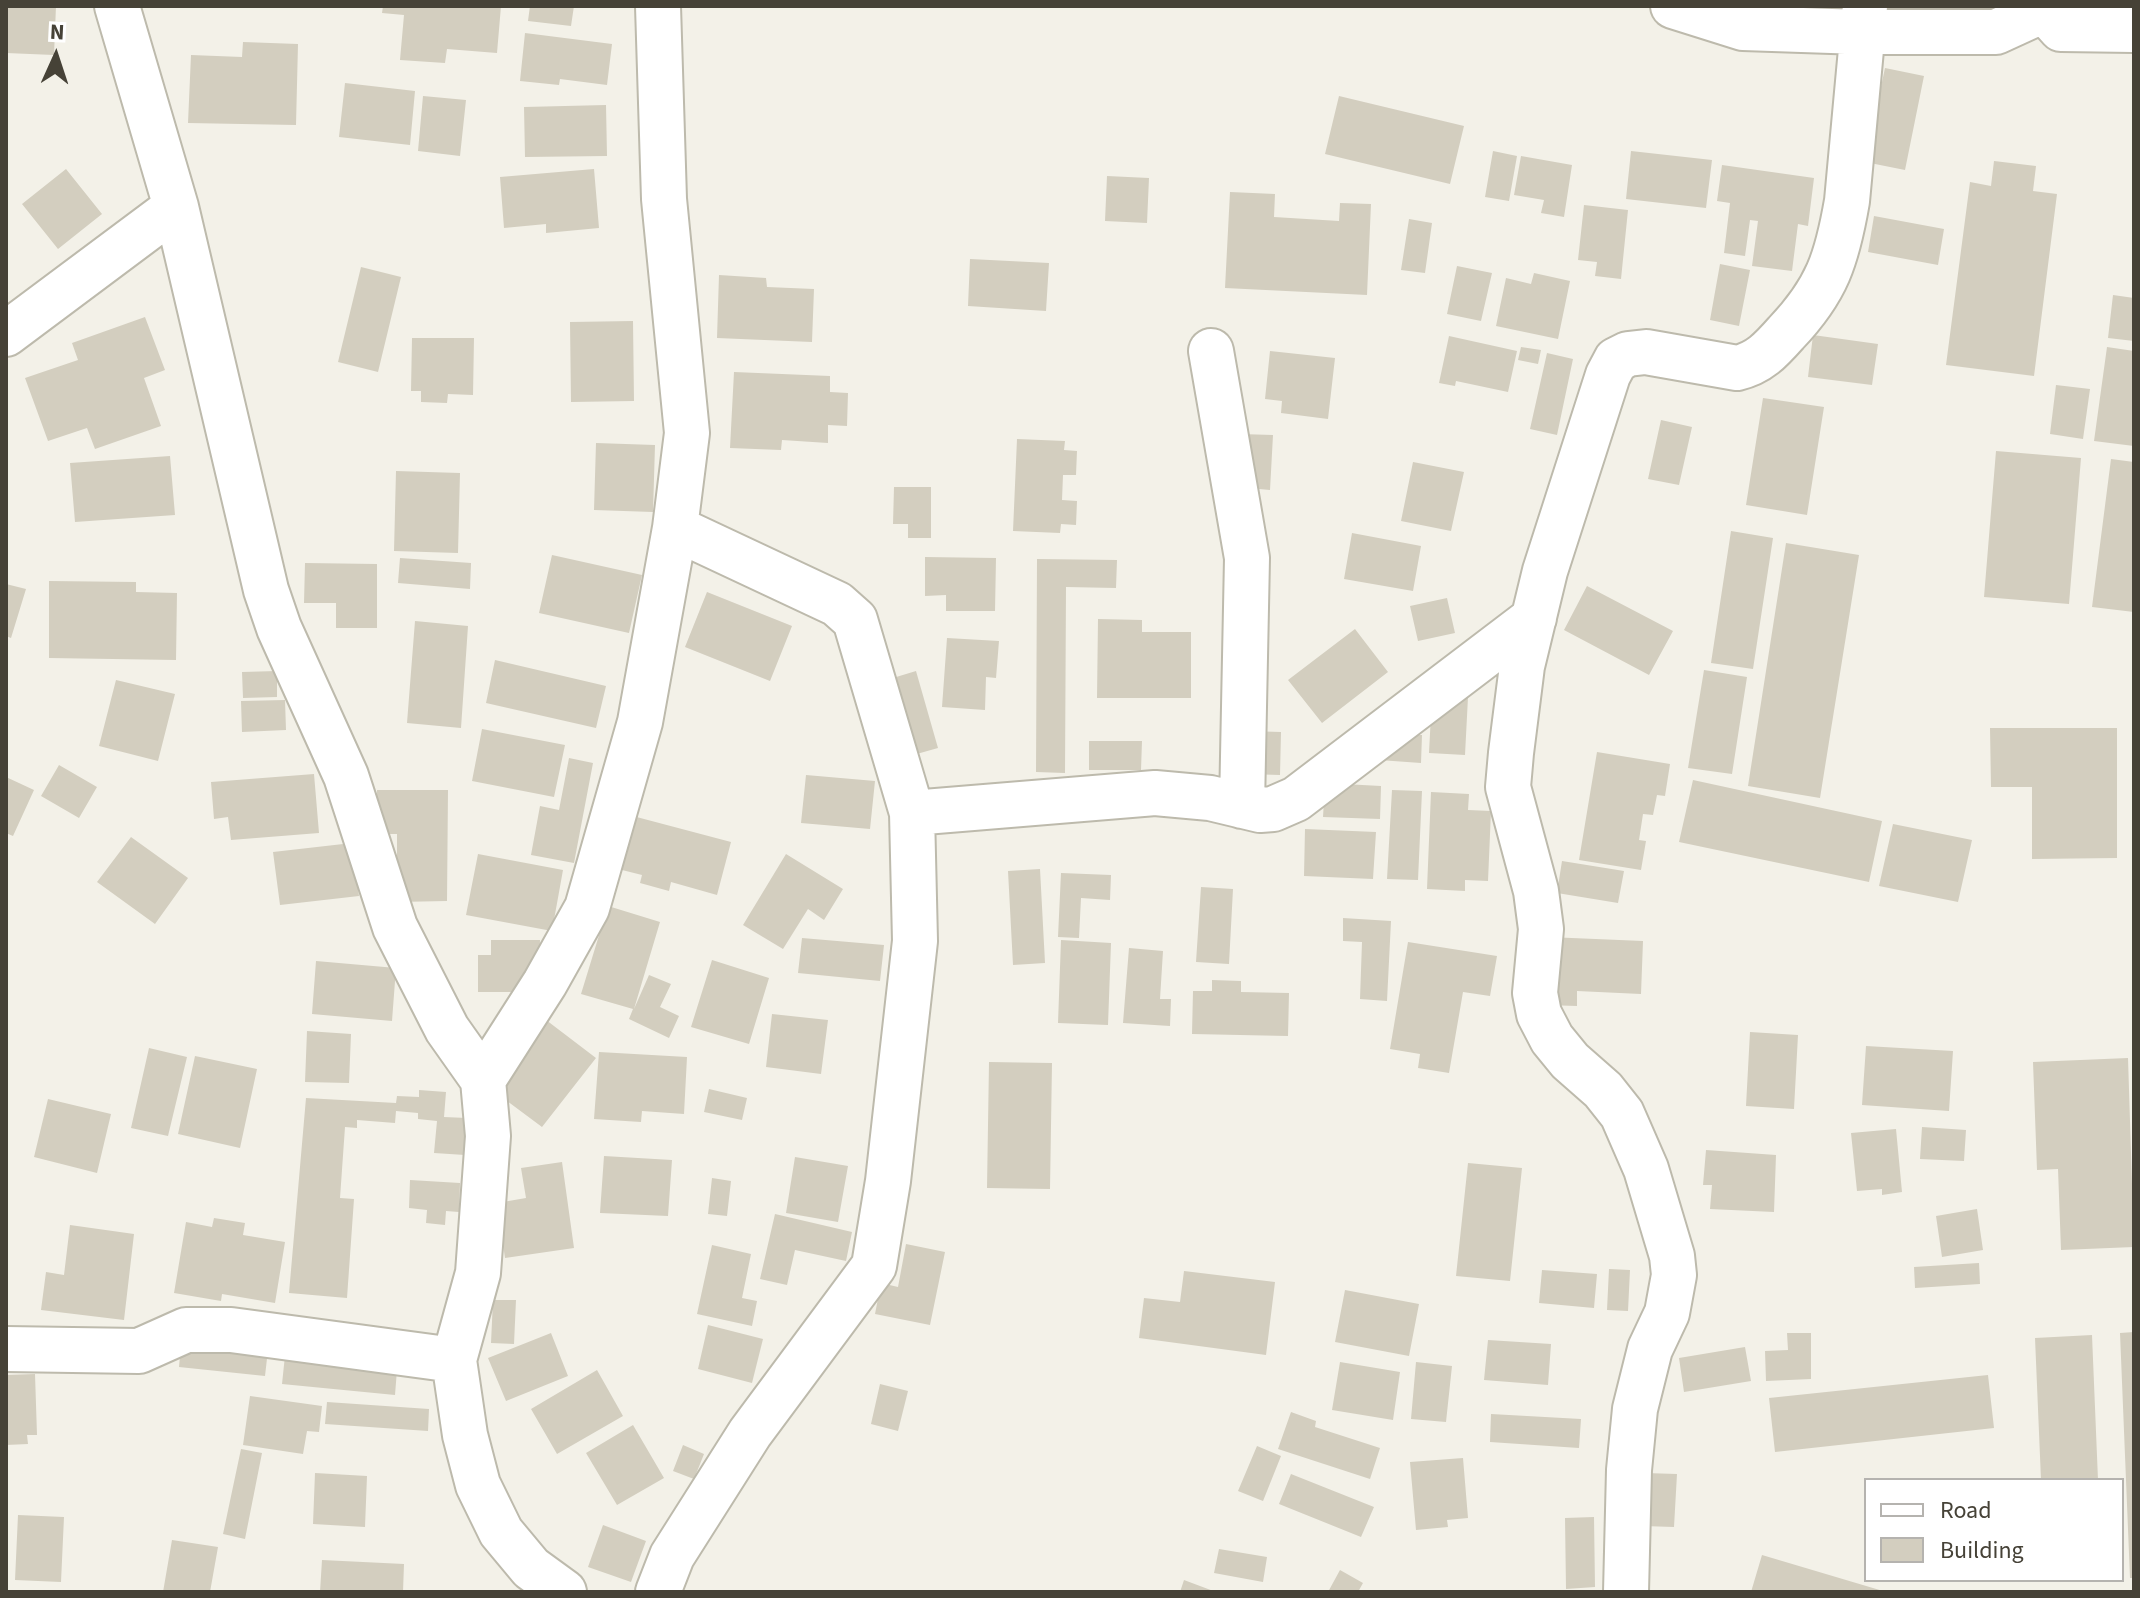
<!DOCTYPE html>
<html>
<head>
<meta charset="utf-8">
<style>
  body { margin:0 }
  #map { position:relative; width:2140px; height:1598px; overflow:hidden; background:#f3f1e8; font-family:"Source Sans 3",sans-serif }
  canvas { display:block }
  .frame { position:absolute; inset:0; border:8px solid #464237; pointer-events:none }
  .legend { position:absolute; left:1864px; top:1478px; width:260px; height:104px; box-sizing:border-box; background:#fff; border:2px solid #b5b3af; margin:0; padding:10px 14px; list-style:none; font-size:24px; color:#464237 }
  .legend li { display:flex; align-items:center; gap:16px; height:40px }
  .legend b { width:40px; border:2px solid #b5b3af }
  .north { position:absolute; left:16px; top:16px; width:80px; height:80px; -webkit-text-stroke:6px #fff; paint-order:stroke; rotate:3deg; font-size:22px; font-weight:700; line-height:32px; text-align:center; color:#464237 }
  .north::after { content:''; display:block; margin:auto; width:28px; height:36px; background:#464237; clip-path:polygon(50% 0,100% 100%,50% 72%,0 100%) }
</style>
</head>
<body>
<div id="map">
<canvas width="2140" height="1598"></canvas>
<div class="frame"></div>
<ul class="legend">
<li><b style="height:10px;background:#fff"></b>Road</li>
<li><b style="height:22px;background:#d3cebf"></b>Building</li>
</ul>
<div class="north">N</div>
</div>
<script>
const ctx = document.querySelector('canvas').getContext('2d');
ctx.lineJoin = 'round';
function fill(path, color) { ctx.fillStyle = color; ctx.fill(path, 'evenodd'); }
function trace(path, color, width, dash) { ctx.strokeStyle = color; ctx.lineWidth = width; ctx.lineCap = dash ? 'butt' : 'round'; ctx.setLineDash(dash || []); ctx.stroke(path); }
fill(new Path2D(`
  M6,6H56L54,55L6,53Z
  M383,6H501L497,53L447,49L445,63L400,60L404,15L382,13Z
  M530,6H574L571,26L528,21Z
  M525,33L612,44L607,85L560,79L559,85L520,81Z
  M243,42L298,44L296,125L188,123L191,55L242,57Z
  M1885,68L1924,76L1905,170L1865,162Z
  M345,83L415,91L410,145L339,137Z
  M423,96L466,100L460,156L418,151Z
  M1339,96L1464,126L1450,184L1325,154Z
  M606,105L607,156L525,157L524,107Z
  M1493,151L1517,156L1509,201L1485,197Z
  M1631,151L1712,160L1706,208L1626,199Z
  M1521,156L1572,165L1564,217L1541,213L1544,200L1514,195Z
  M1994,161L2036,166L2033,191L2057,194L2034,376L1946,365L1970,182L1991,186Z
  M1722,165L1814,178L1808,226L1798,224L1792,271L1752,266L1758,221L1750,220L1745,256L1724,253L1730,203L1717,201Z
  M66,169L102,214L58,249L22,204Z
  M594,169L599,228L546,233V224L504,228L500,177Z
  M1107,176L1149,178L1147,223L1105,221Z
  M1230,192L1275,194L1274,217L1339,221L1340,203L1371,204L1367,295L1225,288Z
  M1584,205L1628,210L1621,279L1595,276L1597,262L1578,260Z
  M1874,216L1944,229L1938,265L1868,252Z
  M1409,219L1432,223L1425,273L1401,270Z
  M970,259L1049,263L1046,311L968,306Z
  M1720,264L1750,270L1739,326L1710,320Z
  M1457,266L1492,273L1481,321L1447,314Z
  M361,267L401,277L378,372L338,362Z
  M1534,273L1570,281L1558,339L1496,326L1506,278L1531,284Z
  M719,275L766,278L767,287L814,289L812,342L717,338Z
  M2113,295L2134,298V341L2108,338Z
  M145,317L165,370L144,378L161,426L95,449L87,428L48,441L25,378L78,360L72,343Z
  M633,321L634,401L571,402L570,322Z
  M1813,335L1878,344L1872,385L1808,377Z
  M1449,336L1517,351L1508,392L1456,381L1455,386L1439,383Z
  M412,338H474L473,395L448,394L447,403L421,402V391H411Z
  M1521,347L1541,350L1538,364L1518,360Z
  M2107,347L2134,351V446L2094,441Z
  M1270,351L1335,358L1328,419L1281,413L1282,401L1265,399Z
  M1547,353L1573,359L1557,435L1530,429Z
  M734,372L830,376V392L848,393L847,426L828,425V443L782,440L781,450L730,448Z
  M2056,385L2090,389L2083,439L2050,434Z
  M1763,398L1824,407L1807,515L1746,505Z
  M1661,420L1692,427L1679,485L1648,479Z
  M1240,434L1273,435L1270,490L1237,487Z
  M1017,439L1065,441L1064,450L1077,451L1076,475H1063L1062,500L1077,501L1076,525L1061,524L1060,533L1013,531Z
  M596,443L655,445L653,512L594,510Z
  M1996,451L2081,458L2069,604L1984,597Z
  M170,456L175,515L75,522L70,463Z
  M2111,459L2134,462V612L2092,607Z
  M1413,462L1464,472L1451,531L1401,521Z
  M396,471L460,473L458,553L394,551Z
  M894,487H931V538H908V524H893Z
  M1731,531L1773,538L1753,669L1711,663Z
  M1352,533L1421,546L1413,591L1344,579Z
  M1786,543L1859,555L1820,798L1748,786Z
  M552,555L642,575L629,633L539,613Z
  M925,557L996,558L995,611H946V595L925,596Z
  M400,558L471,563L470,589L398,583Z
  M1037,559L1117,560L1116,588L1066,587L1065,773L1036,772Z
  M305,563L377,564V628H336V603H304Z
  M49,581L136,582V592L177,593L176,660L49,658Z
  M6,584L26,589L11,638L6,636Z
  M1587,586L1673,631L1649,675L1564,630Z
  M707,592L792,626L770,681L685,647Z
  M1447,598L1455,633L1418,641L1410,606Z
  M1098,619L1142,620V632H1191V698H1097Z
  M415,621L468,626L461,728L407,723Z
  M1355,629L1388,672L1322,723L1288,680Z
  M947,638L999,641L996,678L986,677L985,710L942,707Z
  M495,660L606,686L596,728L486,703Z
  M1704,670L1747,677L1732,774L1688,768Z
  M277,671V697L243,698L242,672Z
  M916,671L938,748L906,757L883,681Z
  M116,680L175,694L158,761L99,746Z
  M1432,695L1468,697L1465,755L1429,753Z
  M285,700L286,730L242,732L241,701Z
  M1990,728H2117V858L2032,859V787H1991Z
  M482,729L565,745L554,797L472,781Z
  M1248,731L1281,732L1280,775L1247,774Z
  M1381,733L1422,735L1421,763L1379,760Z
  M1089,741H1142L1141,770H1089Z
  M1597,752L1670,764L1665,796L1657,795L1653,815L1643,814L1639,840L1646,841L1641,870L1579,860Z
  M569,758L593,763L574,863L531,855L540,806L559,810Z
  M59,765L97,787L79,818L41,796Z
  M314,774L319,833L231,840L228,817L214,819L211,782Z
  M806,775L875,781L870,829L801,823Z
  M6,777L34,790L13,836L6,833Z
  M1693,780L1882,821L1869,882L1679,842Z
  M1325,783L1381,786L1380,819L1323,817Z
  M377,790H448L447,901L397,902V834H377Z
  M1392,790L1422,791L1418,880L1387,879Z
  M1431,792L1469,794L1468,810L1491,811L1488,881L1465,880V891L1427,889Z
  M629,815L731,842L717,895L671,882L669,891L640,883L642,875L614,868Z
  M1893,824L1972,840L1958,902L1879,886Z
  M1305,829L1376,832L1373,879L1304,876Z
  M131,837L188,878L155,924L97,882Z
  M352,843L359,896L280,905L273,852Z
  M478,854L563,870L552,931L466,915Z
  M786,854L843,889L824,920L808,909L783,949L743,925Z
  M1562,861L1624,871L1618,903L1557,893Z
  M1040,869L1045,963L1013,965L1008,871Z
  M1061,873L1111,875L1110,900L1081,898L1079,938L1058,937Z
  M1201,887L1233,889L1229,964L1196,962Z
  M608,906L660,922L634,1009L649,975L671,984L660,1007L679,1016L669,1038L629,1019L633,1009L581,994Z
  M1343,918L1391,921L1387,1001L1360,999L1362,942L1343,941Z
  M1548,937L1643,941L1641,994L1577,991V1006L1545,1005Z
  M802,938L884,945L880,981L798,973Z
  M491,940H540L539,992H478V955H491Z
  M1061,940L1111,943L1108,1025L1058,1023Z
  M1408,942L1497,956L1490,996L1463,992L1449,1073L1418,1068L1420,1054L1390,1049Z
  M1129,948L1163,951L1160,999H1171L1170,1026L1123,1023Z
  M712,960L769,978L749,1044L691,1027Z
  M316,961L396,968L392,1021L312,1014Z
  M1212,980L1241,981V992L1289,993L1288,1036L1192,1034L1193,991H1212Z
  M529,1007L596,1058L542,1127L495,1092Z
  M772,1014L828,1020L821,1074L766,1067Z
  M307,1031L351,1034L349,1083L305,1082Z
  M1750,1032L1798,1035L1794,1109L1746,1106Z
  M1866,1046L1953,1051L1949,1111L1862,1105Z
  M149,1048L187,1057L168,1136L131,1128Z
  M599,1052L687,1057L684,1114L642,1111L641,1122L594,1119Z
  M195,1056L257,1069L240,1148L178,1134Z
  M2128,1058L2134,1247L2061,1250L2058,1169L2037,1170L2033,1062Z
  M989,1062L1052,1063L1050,1189L987,1188Z
  M709,1089L747,1098L742,1120L704,1112Z
  M419,1090L446,1092L444,1117L467,1118L465,1155L434,1153L437,1121L418,1119V1113L396,1111L395,1123L357,1120V1128L345,1127L340,1198L354,1199L347,1298L289,1293L306,1098L396,1103L397,1096L419,1097Z
  M48,1099L111,1114L97,1173L34,1157Z
  M1922,1127L1966,1130L1964,1161L1920,1159Z
  M1896,1129L1902,1192L1882,1195V1189L1857,1191L1851,1133Z
  M1706,1150L1776,1155L1774,1212L1710,1209L1712,1185H1703Z
  M604,1156L672,1160L668,1216L600,1213Z
  M795,1157L848,1166L838,1222L786,1213Z
  M562,1162L574,1248L505,1258L497,1203L526,1198L521,1168Z
  M1468,1163L1522,1168L1510,1281L1456,1276Z
  M712,1178L731,1181L727,1216L708,1214Z
  M410,1180L460,1183L459,1212L446,1211L445,1225L426,1223L427,1210L409,1208Z
  M1977,1209L1983,1250L1942,1257L1936,1216Z
  M775,1214L852,1232L846,1261L795,1250L787,1285L760,1279Z
  M214,1218L245,1223L243,1235L285,1242L275,1303L222,1294L221,1301L174,1293L186,1222L212,1227Z
  M70,1225L134,1234L124,1320L41,1310L46,1272L64,1275Z
  M906,1244L945,1252L930,1325L875,1314L881,1283L898,1287Z
  M712,1245L751,1254L742,1298L757,1301L752,1326L697,1314Z
  M1979,1263L1980,1284L1915,1288L1914,1267Z
  M1609,1269L1630,1270L1628,1311L1607,1310Z
  M1542,1270L1597,1274L1594,1308L1539,1303Z
  M1184,1271L1275,1282L1266,1355L1139,1338L1144,1298L1180,1302Z
  M1345,1290L1419,1304L1409,1356L1335,1342Z
  M493,1300H516L514,1344L491,1343Z
  M708,1325L763,1339L752,1383L698,1369Z
  M2134,1332V1578H2130L2120,1333Z
  M182,1333L269,1341L265,1376L179,1367Z
  M551,1333L568,1376L506,1401L488,1358Z
  M1787,1333H1811V1379L1766,1381L1765,1351L1788,1350Z
  M2092,1335L2098,1480H2041L2035,1338Z
  M1488,1340L1551,1344L1548,1385L1484,1380Z
  M286,1346L398,1357L395,1395L282,1384Z
  M1745,1347L1751,1381L1684,1392L1679,1358Z
  M1340,1362L1400,1372L1393,1420L1332,1410Z
  M1416,1362L1452,1366L1446,1422L1411,1419Z
  M597,1370L623,1416L557,1454L531,1409Z
  M35,1374L37,1435H27L28,1444L6,1445V1375Z
  M1988,1375L1994,1428L1775,1452L1769,1398Z
  M880,1384L908,1391L898,1431L871,1424Z
  M250,1396L322,1406L319,1432L307,1431L303,1454L243,1445Z
  M327,1402L429,1409L428,1431L325,1424Z
  M1291,1412L1316,1421L1315,1427L1380,1448L1370,1479L1278,1449Z
  M1491,1414L1581,1419L1579,1448L1490,1442Z
  M633,1425L664,1478L617,1505L586,1453Z
  M683,1445L704,1454L694,1479L673,1471Z
  M1257,1446L1281,1456L1263,1501L1238,1491Z
  M241,1449L262,1453L245,1539L223,1534Z
  M1463,1458L1468,1518L1447,1520L1448,1527L1416,1530L1410,1462Z
  M315,1473L367,1476L365,1527L313,1524Z
  M1645,1473L1677,1474L1674,1527L1643,1526Z
  M1291,1474L1374,1507L1361,1537L1279,1504Z
  M18,1515L64,1517L61,1582L15,1580Z
  M1594,1517L1595,1587L1566,1589L1565,1518Z
  M603,1525L646,1541L631,1582L588,1567Z
  M172,1540L218,1547L210,1592H163Z
  M1219,1549L1267,1557L1263,1582L1214,1573Z
  M1762,1555L1883,1591L1882,1592H1751Z
  M322,1560L404,1564L403,1592H320Z
  M1340,1570L1363,1583L1358,1592H1328Z
  M1184,1580L1216,1592H1180Z`), '#d3cebf');
const minor = new Path2D(`
  M117,6L176,207L266,590L279,628L346,776L395,927L447,1029L483,1080L488,1136L478,1273L454,1360L465,1435L478,1485L501,1532L531,1568L564,1592
  M1673,6L1743,28L1861,32H1996L2044,10L2061,29L2134,30
  M6,334L176,207
  M1211,351L1247,558L1242,806
  M912,813L1155,793L1210,798L1260,810L1273,809L1296,799L1534,618
  M483,1080L545,983L587,908L640,722L675,528L687,433L664,199L658,6
  M6,1349L139,1351L186,1330H231L454,1360
  M658,1592L672,1556L750,1433L874,1266L888,1181L915,941L912,813L855,620L837,604L675,528
  M1626,1592L1629,1470L1635,1409L1650,1349L1667,1313L1674,1275L1672,1256L1646,1169L1622,1114L1603,1090L1570,1061L1552,1039L1539,1014L1535,993L1541,929L1536,891L1508,787L1511,753L1522,666L1545,571L1608,375L1616,360L1628,354L1646,352L1737,368C1759,363 1771,350 1786,333C1827,290 1837,259 1847,201L1865,6`);
trace(minor, '#bdbaac', 48);
trace(minor, '#fff', 44);
</script>
</body>
</html>
